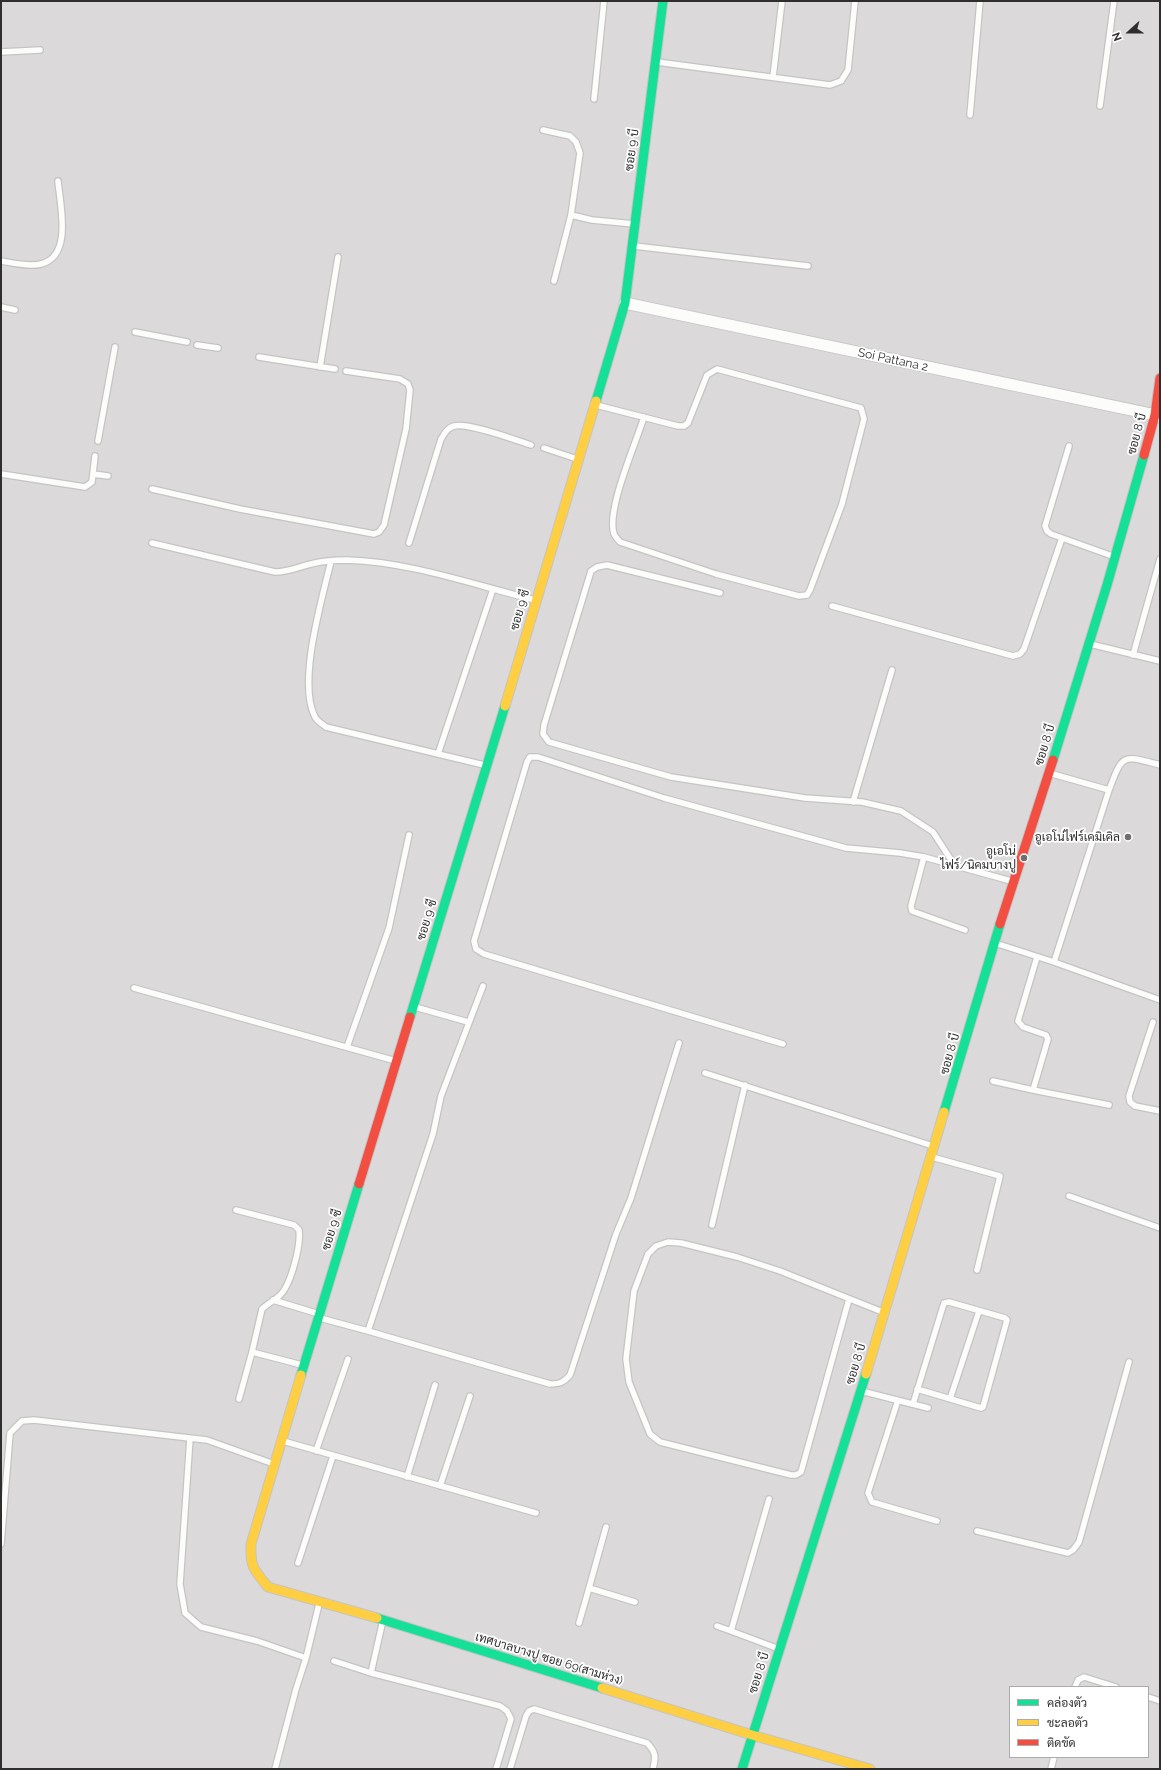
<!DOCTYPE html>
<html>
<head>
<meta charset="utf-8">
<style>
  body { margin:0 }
  #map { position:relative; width:1161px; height:1770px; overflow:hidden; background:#ece8e4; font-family:Raleway,Sarabun,sans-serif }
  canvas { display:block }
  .frame { position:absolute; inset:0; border:2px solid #2e2e2e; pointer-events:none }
  .legend { position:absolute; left:1009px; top:1686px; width:140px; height:72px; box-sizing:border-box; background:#fff; border:1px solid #ababab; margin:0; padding:5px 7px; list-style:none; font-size:12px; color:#2e2e2e }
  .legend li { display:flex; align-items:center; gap:8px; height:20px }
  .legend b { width:20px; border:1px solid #ababab }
  .north { position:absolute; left:1109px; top:12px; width:40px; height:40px; -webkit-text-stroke:3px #fff; paint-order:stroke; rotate:249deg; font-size:11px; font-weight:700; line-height:16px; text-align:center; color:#2e2e2e }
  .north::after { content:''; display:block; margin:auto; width:14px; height:18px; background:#2e2e2e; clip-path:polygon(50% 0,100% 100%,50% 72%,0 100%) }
</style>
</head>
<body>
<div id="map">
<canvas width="1161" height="1770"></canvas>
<div class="frame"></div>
<ul class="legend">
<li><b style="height:5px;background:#16e098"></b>คล่องตัว</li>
<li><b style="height:5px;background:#ffcf43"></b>ชะลอตัว</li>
<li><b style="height:5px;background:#f24e42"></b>ติดขัด</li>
</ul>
<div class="north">N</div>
</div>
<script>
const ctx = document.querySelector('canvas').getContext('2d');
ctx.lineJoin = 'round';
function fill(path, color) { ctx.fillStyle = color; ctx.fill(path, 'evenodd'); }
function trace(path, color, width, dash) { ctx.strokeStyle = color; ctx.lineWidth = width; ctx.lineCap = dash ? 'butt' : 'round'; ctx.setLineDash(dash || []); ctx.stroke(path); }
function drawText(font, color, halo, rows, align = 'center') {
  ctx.font = font + ' Raleway,Sarabun,sans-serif'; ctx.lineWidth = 3.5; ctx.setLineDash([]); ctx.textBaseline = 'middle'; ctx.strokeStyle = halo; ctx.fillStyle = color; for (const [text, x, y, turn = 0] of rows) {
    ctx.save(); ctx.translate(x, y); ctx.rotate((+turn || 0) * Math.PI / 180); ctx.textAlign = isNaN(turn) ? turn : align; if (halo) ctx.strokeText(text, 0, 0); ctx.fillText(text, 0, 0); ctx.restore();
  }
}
fill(new Path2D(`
  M1,1H1160V1769H1ZM1010,1687H1148V1757H1010Z`), '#dcd9db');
const lane = new Path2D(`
  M1,52L40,50
  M657,62L830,85L841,81L848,70L855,1
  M773,77L782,1
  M594,99L604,1
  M1100,106L1114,1
  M970,115L980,1
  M543,130L570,136L576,142L580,153L571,215L592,220L634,224
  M634,246L808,266
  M1,261C13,263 29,267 41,264C73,256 60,205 58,181
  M554,281L571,215
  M1,307L15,310
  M135,332L187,342
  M197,345L218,348
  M259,357L335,369
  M320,367L338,257
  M596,405L678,426H684L688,423L707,375L717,369L861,408L864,419L842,504L810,590L807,595L799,596L716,574L620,542C618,539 615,537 614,534C606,510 636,443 644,417
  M98,441L115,347
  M1069,446L1045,526L1047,531L1051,534L1115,557
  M544,448L577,459
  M1,474L85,487L92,482L95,456
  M93,474L108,476
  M152,489L240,509L374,534L379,532L384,525L406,429L410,390L408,384L400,379L346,371
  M152,543L275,572C289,572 298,567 311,564C322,561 335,560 347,560C411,562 474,585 535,600
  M409,543L441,439C445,433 447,428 454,426C468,422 515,440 531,445
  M331,561C322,599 297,683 315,717C317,721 322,724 326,727L484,765
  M720,593L607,565L597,567L591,571L544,725L543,734L549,742L671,777L805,798L862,802L901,811L933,832L955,866
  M832,606L1013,656L1020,654L1024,649L1062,538
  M1090,644L1160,661
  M1133,655L1160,559
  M438,754L493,589
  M1049,773L1109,790L1054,962L1160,1000
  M1109,790C1123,753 1122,755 1160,765
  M853,802L892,670
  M924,857L911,906L912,911L965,930
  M995,943L1054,962
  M134,988L396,1061
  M415,1007L468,1022
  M1153,1022L1129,1096L1130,1102L1135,1106L1160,1111
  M783,1044L484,954L476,949L474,941L527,762L530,757H538L664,798L846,848L900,853L924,857L1011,881
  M347,1047L389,928L409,835
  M705,1073L933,1146
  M993,1081L1033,1090L1048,1039L1046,1035L1023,1027L1018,1021L1037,957
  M1033,1090L1109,1105
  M932,1157L1000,1176L977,1270
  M1069,1196L1160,1228
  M236,1210L294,1225L299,1230C301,1245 291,1286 279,1296C274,1301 267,1304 262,1309L252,1352
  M712,1225L745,1085
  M849,1299L801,1472L796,1475H791L660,1442L650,1434L629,1382L626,1359L634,1291L648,1254L656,1246L668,1242L681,1243L737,1257L780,1271L885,1313
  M273,1300L319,1314
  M320,1318L368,1331L433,1134L441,1096L483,986
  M368,1331L550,1384C560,1384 564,1382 570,1375L616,1234L631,1198L679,1043
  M861,1391L928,1408
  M239,1399L252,1352L302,1365
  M950,1399L979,1311
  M898,1400L868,1493L872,1502L937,1521
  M913,1404L944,1303L949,1302L1005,1318L1007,1320L983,1407L981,1408L917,1389
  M190,1438L180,1584L185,1613L201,1627L257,1641L306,1658L296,1689L275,1769
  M283,1441L536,1513
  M316,1451L348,1359
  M407,1477L435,1385
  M440,1486L470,1396
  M769,1499L731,1631L779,1649
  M977,1531L1068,1553L1073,1550L1079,1542L1129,1362
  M1,1544L10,1433L22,1421L34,1420L207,1440L274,1464
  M298,1563L333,1456
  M589,1588L606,1527
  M383,1620L371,1673L500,1706L507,1711L511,1719L496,1769
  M579,1623L589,1588L635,1602
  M717,1626L731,1631
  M306,1658L319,1604
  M334,1661L371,1673
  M1075,1687L1078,1680L1084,1677L1116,1687
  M1148,1697L1160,1701
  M510,1769L526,1716L529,1711L534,1709L647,1743C656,1752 656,1757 653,1769
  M1051,1769L1054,1757`);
const street = new Path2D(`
  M625,303L1160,416`);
const fast = new Path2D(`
  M596,401L625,303L663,1
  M1053,760L1107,585L1144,455
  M410,1017L505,706
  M944,1112L1000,924
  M301,1375L359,1184
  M377,1618L602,1688
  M742,1769L866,1374`);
const slow = new Path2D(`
  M505,706L596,401
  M866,1374L944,1112
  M301,1375L251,1544C250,1567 254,1570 268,1587L377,1618
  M602,1688L752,1735L870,1769`);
const jam = new Path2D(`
  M1144,455L1155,415L1160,378
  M1000,924L1053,760
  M359,1184L410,1017`);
trace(lane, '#c5c4c5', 8);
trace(street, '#c5c4c5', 13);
trace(fast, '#c5c4c5', 11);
trace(slow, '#c5c4c5', 11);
trace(jam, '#c5c4c5', 11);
trace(lane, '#fcfcfb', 5.5);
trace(street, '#fcfcfb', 11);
trace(fast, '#16e098', 9);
trace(slow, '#ffcf43', 9);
trace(jam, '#f24e42', 9);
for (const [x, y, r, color] of [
  [1128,837,4,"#706f6e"],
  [1024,858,4,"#706f6e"]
]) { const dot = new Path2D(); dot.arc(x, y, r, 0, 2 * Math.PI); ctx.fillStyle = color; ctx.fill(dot); trace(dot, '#fff', 1.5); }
drawText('12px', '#2e2e2e', '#fff', [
  ["ซอย 9 บี",632,150,-82],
  ["Soi Pattana 2",893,360,12],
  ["ซอย 8 บี",1137,434,-75],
  ["ซอย 9 ซี",520,610,-74],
  ["ซอย 8 บี",1045,745,-73],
  ["ซอย 9 ซี",427,920,-73],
  ["ซอย 8 บี",950,1054,-74],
  ["ซอย 9 ซี",332,1230,-73],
  ["ซอย 8 บี",856,1364,-73],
  ["เทศบาลบางปู ซอย 69(สามห่วง)",549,1659,17],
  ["ซอย 8 บี",759,1673,-72]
]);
drawText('12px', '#2e2e2e', '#fff', [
  ["อูเอโน่ไฟร์เคมิเคิล",1120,837],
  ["อูเอโน่",1016,851],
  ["ไฟร์/นิคมบางปู",1016,865]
], 'right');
</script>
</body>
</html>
